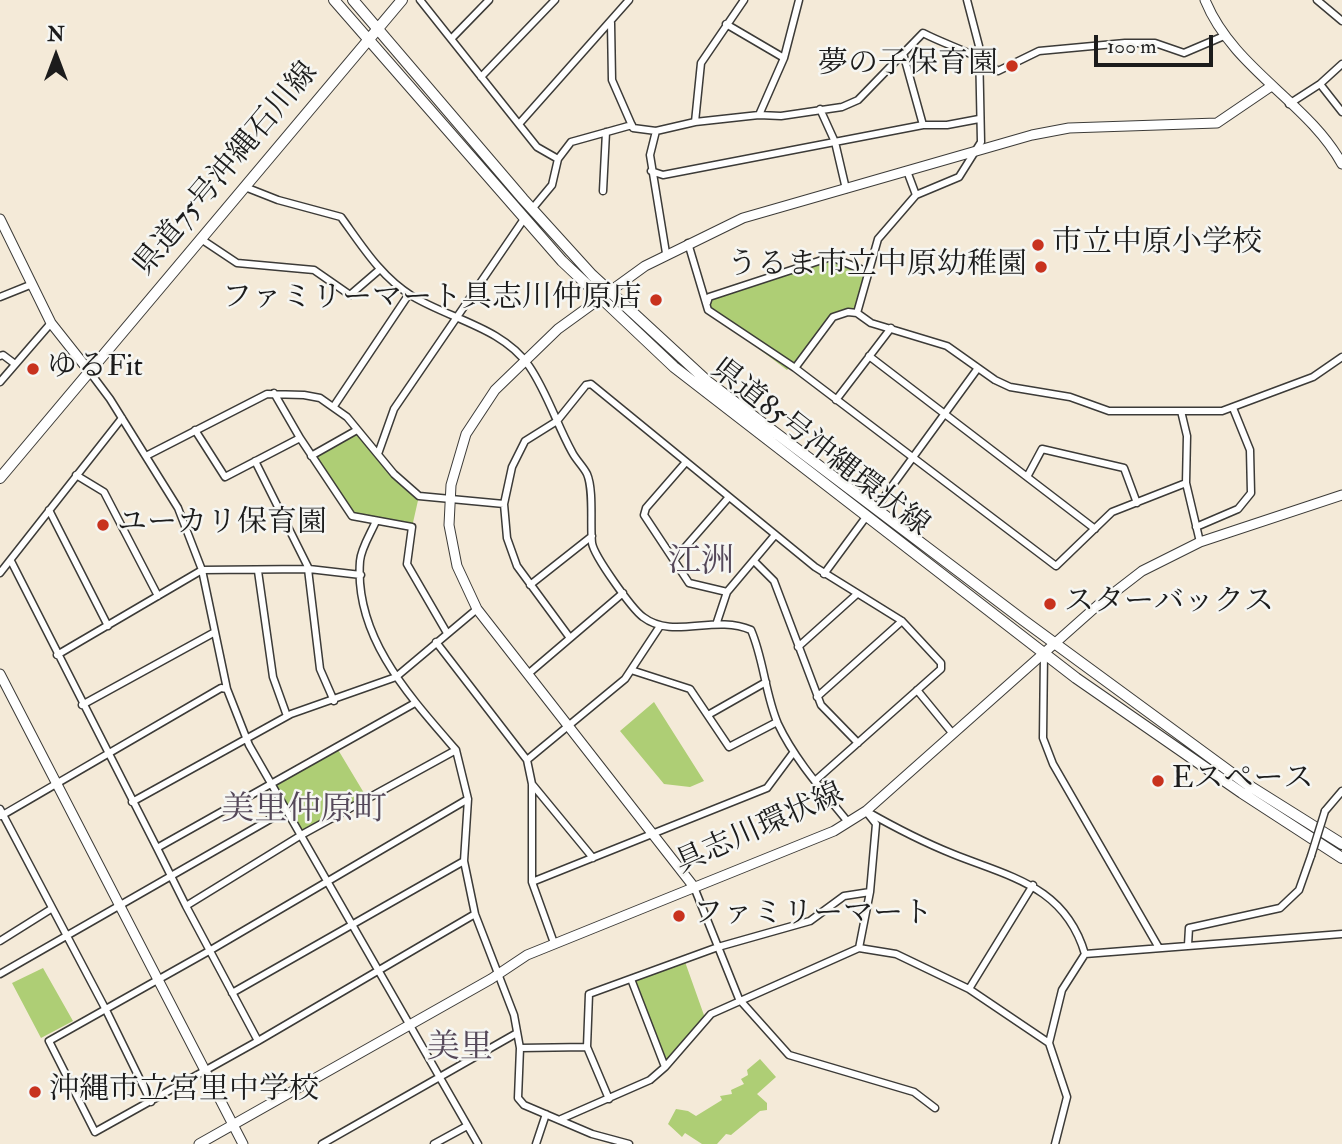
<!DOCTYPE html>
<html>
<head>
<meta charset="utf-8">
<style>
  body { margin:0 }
  #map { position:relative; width:1342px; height:1144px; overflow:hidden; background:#f4ead8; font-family:"IM FELL Double Pica",serif }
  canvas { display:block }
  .north { position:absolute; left:21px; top:21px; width:70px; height:70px; -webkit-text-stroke:5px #f6f6f2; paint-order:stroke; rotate:0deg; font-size:19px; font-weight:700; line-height:28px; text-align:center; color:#1c1c1c }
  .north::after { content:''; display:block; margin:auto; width:24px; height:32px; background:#1c1c1c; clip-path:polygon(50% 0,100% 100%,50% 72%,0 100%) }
  .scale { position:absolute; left:1094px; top:35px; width:119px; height:32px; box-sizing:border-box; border:4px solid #1c1c1c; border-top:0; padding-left:9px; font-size:21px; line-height:24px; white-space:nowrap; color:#1c1c1c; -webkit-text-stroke:5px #f6f6f2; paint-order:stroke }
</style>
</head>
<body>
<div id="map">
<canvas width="1342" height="1144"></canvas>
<div class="north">N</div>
<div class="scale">100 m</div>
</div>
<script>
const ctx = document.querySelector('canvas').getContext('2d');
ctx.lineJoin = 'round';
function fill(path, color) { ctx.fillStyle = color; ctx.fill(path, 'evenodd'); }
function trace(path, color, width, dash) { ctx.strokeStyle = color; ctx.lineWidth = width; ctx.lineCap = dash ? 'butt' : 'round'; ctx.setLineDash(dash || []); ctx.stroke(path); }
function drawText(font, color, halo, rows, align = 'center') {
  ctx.font = font + ' "IM FELL Double Pica","Noto Serif JP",serif'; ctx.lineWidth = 5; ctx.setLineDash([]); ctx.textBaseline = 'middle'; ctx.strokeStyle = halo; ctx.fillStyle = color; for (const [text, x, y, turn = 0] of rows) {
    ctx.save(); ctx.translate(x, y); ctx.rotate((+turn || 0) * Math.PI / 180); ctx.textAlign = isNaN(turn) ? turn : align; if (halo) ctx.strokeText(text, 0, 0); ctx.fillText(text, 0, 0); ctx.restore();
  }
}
fill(new Path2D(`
  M833,257L868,272L857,312L833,318L787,370L709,311V297Z
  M357,430L419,496L412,527L352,516L311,456Z
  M654,702L704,781L690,787L664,784L620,731Z
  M337,748L367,798L303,834L274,784Z
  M684,959L705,1018L665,1067L631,979Z
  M43,968L73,1021L41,1038L12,983Z
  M760,1059L776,1077L757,1094L767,1103V1110L760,1111L731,1135L726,1134L717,1144H702L685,1133L682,1137L668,1124L676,1109L688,1111L696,1116L722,1100L720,1096L732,1094L731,1090L744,1084L741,1079L748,1075L747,1070Z`), '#aece75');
const street = new Path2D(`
  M420,0L537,147L558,159
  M1317,0L1342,21
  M611,23L612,80L633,128L656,131L695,122L759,115L781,116L842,107L858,100L923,33C950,47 975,52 998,71L1039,51L1125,43H1155L1184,53L1224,36
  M726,24L784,58
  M453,37L489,0
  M903,53L923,125
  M481,77L555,0
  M1320,84L1342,112
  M1289,104L1320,84L1342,64
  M820,109L835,142L846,189
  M759,115L784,58L799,0
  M695,122L701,63L744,0
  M519,124L629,0
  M656,131L650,155L666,253
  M651,171L663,175L923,125H947L979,119
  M907,171L916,195
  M245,187L278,200L341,217C362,246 381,277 412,296C450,319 503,328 529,366C547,392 557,425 572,452C576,460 583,466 587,474C594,490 590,525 592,543C594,556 632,609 643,617C673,640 714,614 751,630C764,660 765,694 778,724C795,760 823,791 848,822
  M603,191L606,132
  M532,209L552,185L558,159L571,142L632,125
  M201,239L237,263L314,270L350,295L379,270
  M688,243L708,310L795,368L1056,566L1112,512L1186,483
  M0,297L30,285
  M707,303L709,297L831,257L868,272
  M857,313L878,239L916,195L959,177L981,142L979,46L967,0
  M0,356L3,355L15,364
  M869,356L1095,529
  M795,368L833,317L848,312L857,313L871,323L947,346L995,380L1010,387L1070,397L1109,411H1222L1313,377L1342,357
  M89,371L110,399L178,508L202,570L227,689L249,745L478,1144
  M0,382L51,323
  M274,393L300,438
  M836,400L891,328
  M334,406L409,294
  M1181,411L1187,436L1186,483L1200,542
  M195,430L225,477L300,438L352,516L412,527L407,564L447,633
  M378,454L394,409L524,219
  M146,456L267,394L304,395L320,398L347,417L394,474L419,496L504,504
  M311,456L357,430
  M255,461L309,569
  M686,462L646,508L644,515L689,583L727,592
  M76,475L104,492L158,596
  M1027,477L1042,449L1124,468L1137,503
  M876,508L978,368
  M49,510L108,626
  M376,521C371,533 361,548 360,561C354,637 410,697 456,750L468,799L464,861L475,914L514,1015L520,1048L518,1098L524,1105L592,1134L629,1144
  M1196,527L1238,509L1251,493L1250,450L1233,408
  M674,560L729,497
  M11,561L157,848L415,703
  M755,562L774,581L821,705L858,743
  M308,569L320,669L334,701
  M258,571L273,677L287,716
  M0,573L122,418
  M824,574L866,517
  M530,585L592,536
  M717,622L727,592L775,535
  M570,638L517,566L507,538L504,504L512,467L525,441L557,421L586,385L591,384L815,567L902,621L941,663V669L816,780
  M436,642L527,760L532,784V882L554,943
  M798,647L857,594
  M1044,653L1043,738L1053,764L1159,948
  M57,655L202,570L309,569L361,575
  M631,670L690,689L729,747L777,722
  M528,674L623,593
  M917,690L953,734
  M817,697L902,621
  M82,705L215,632
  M708,715L766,682
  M456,750L303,834L186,906L258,1041L475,914
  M527,760L625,679L660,626
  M532,784L593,858
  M132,802L291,714L396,677L477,609
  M0,809L106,1010L151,1102
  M866,811C894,827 923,842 953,854C1010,877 1065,886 1085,954
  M1325,811L1342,791
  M1,816L221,688L227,689
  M157,848L186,906
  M532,882L767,788L793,753
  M694,887L739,999L789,1055L914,1092L935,1108
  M0,941L51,909
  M1188,945L1189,928L1280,908L1299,890L1311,856
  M859,948L870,892L876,824L868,814
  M0,974L288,809
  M631,979L665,1067
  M969,989L1033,885
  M232,993L464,861
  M258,1041L95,1132L49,1041L209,951L468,799
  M1049,1043L1067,1097L1055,1144
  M520,1048L587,1047
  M609,1099L587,1047L589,994L718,947L810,921L844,896L870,892
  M561,1119L650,1080L665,1067L711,1014L859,948L896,954L969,989L1049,1043L1062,990L1085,954L1342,934
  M322,1144L517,1033
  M434,1144L467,1126
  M536,1144L546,1114`);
const secondary = new Path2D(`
  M1205,0C1233,69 1308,102 1342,164
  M0,219L51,323L89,371
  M0,674L243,1144
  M694,887L477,609L457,566L449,525L451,485L466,434L495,390L558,329L645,266L743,218L1032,135L1069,128L1217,123L1270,87
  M199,1144L491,979L527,955L834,831L866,811L1098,605L1142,571L1200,542L1342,495`);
const primary = new Path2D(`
  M334,0L562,261L674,367L1076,678L1242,793L1342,858
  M353,0L523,199L592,275L707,381L1023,620L1248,785L1342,844
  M0,478L402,0`);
trace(street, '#3c3b38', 9);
trace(secondary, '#3c3b38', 11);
trace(primary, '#3c3b38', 12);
trace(street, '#fff', 6);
trace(secondary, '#fff', 9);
trace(primary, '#fff', 10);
const streetBridge = new Path2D(`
  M1311,856L1325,811`);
trace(streetBridge, '#3c3b38', 9, []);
trace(streetBridge, '#fff', 6);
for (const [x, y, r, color] of [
  [1012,66,7,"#c8321e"],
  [1038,245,7,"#c8321e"],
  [1041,267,7,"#c8321e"],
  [656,300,7,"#c8321e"],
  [33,369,7,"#c8321e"],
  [103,525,7,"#c8321e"],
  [1050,604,7,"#c8321e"],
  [1158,781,7,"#c8321e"],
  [679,916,7,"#c8321e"],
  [35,1092,7,"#c8321e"]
]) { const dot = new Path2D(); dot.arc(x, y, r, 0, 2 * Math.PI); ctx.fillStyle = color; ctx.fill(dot); trace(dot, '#f6f6f2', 2.5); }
drawText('30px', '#1c1c1c', '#f6f6f2', [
  ["夢の子保育園",998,66,"right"],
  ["市立中原小学校",1052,245],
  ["うるま市立中原幼稚園",1027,267,"right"],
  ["ファミリーマート具志川仲原店",642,300,"right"],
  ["ゆるFit",47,369],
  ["ユーカリ保育園",117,525],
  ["スターバックス",1064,604],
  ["Eスペース",1172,781],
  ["ファミリーマート",693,916],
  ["沖縄市立宮里中学校",49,1092]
], 'left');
drawText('30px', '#1c1c1c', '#f6f6f2', [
  ["県道75号沖縄石川線",227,170,-50],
  ["県道85号沖縄環状線",819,449,38],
  ["具志川環状線",760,830,-24]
]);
drawText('33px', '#554859', '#f6f6f2', [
  ["江洲",701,564],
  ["美里仲原町",304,812],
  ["美里",460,1050]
]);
</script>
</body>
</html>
